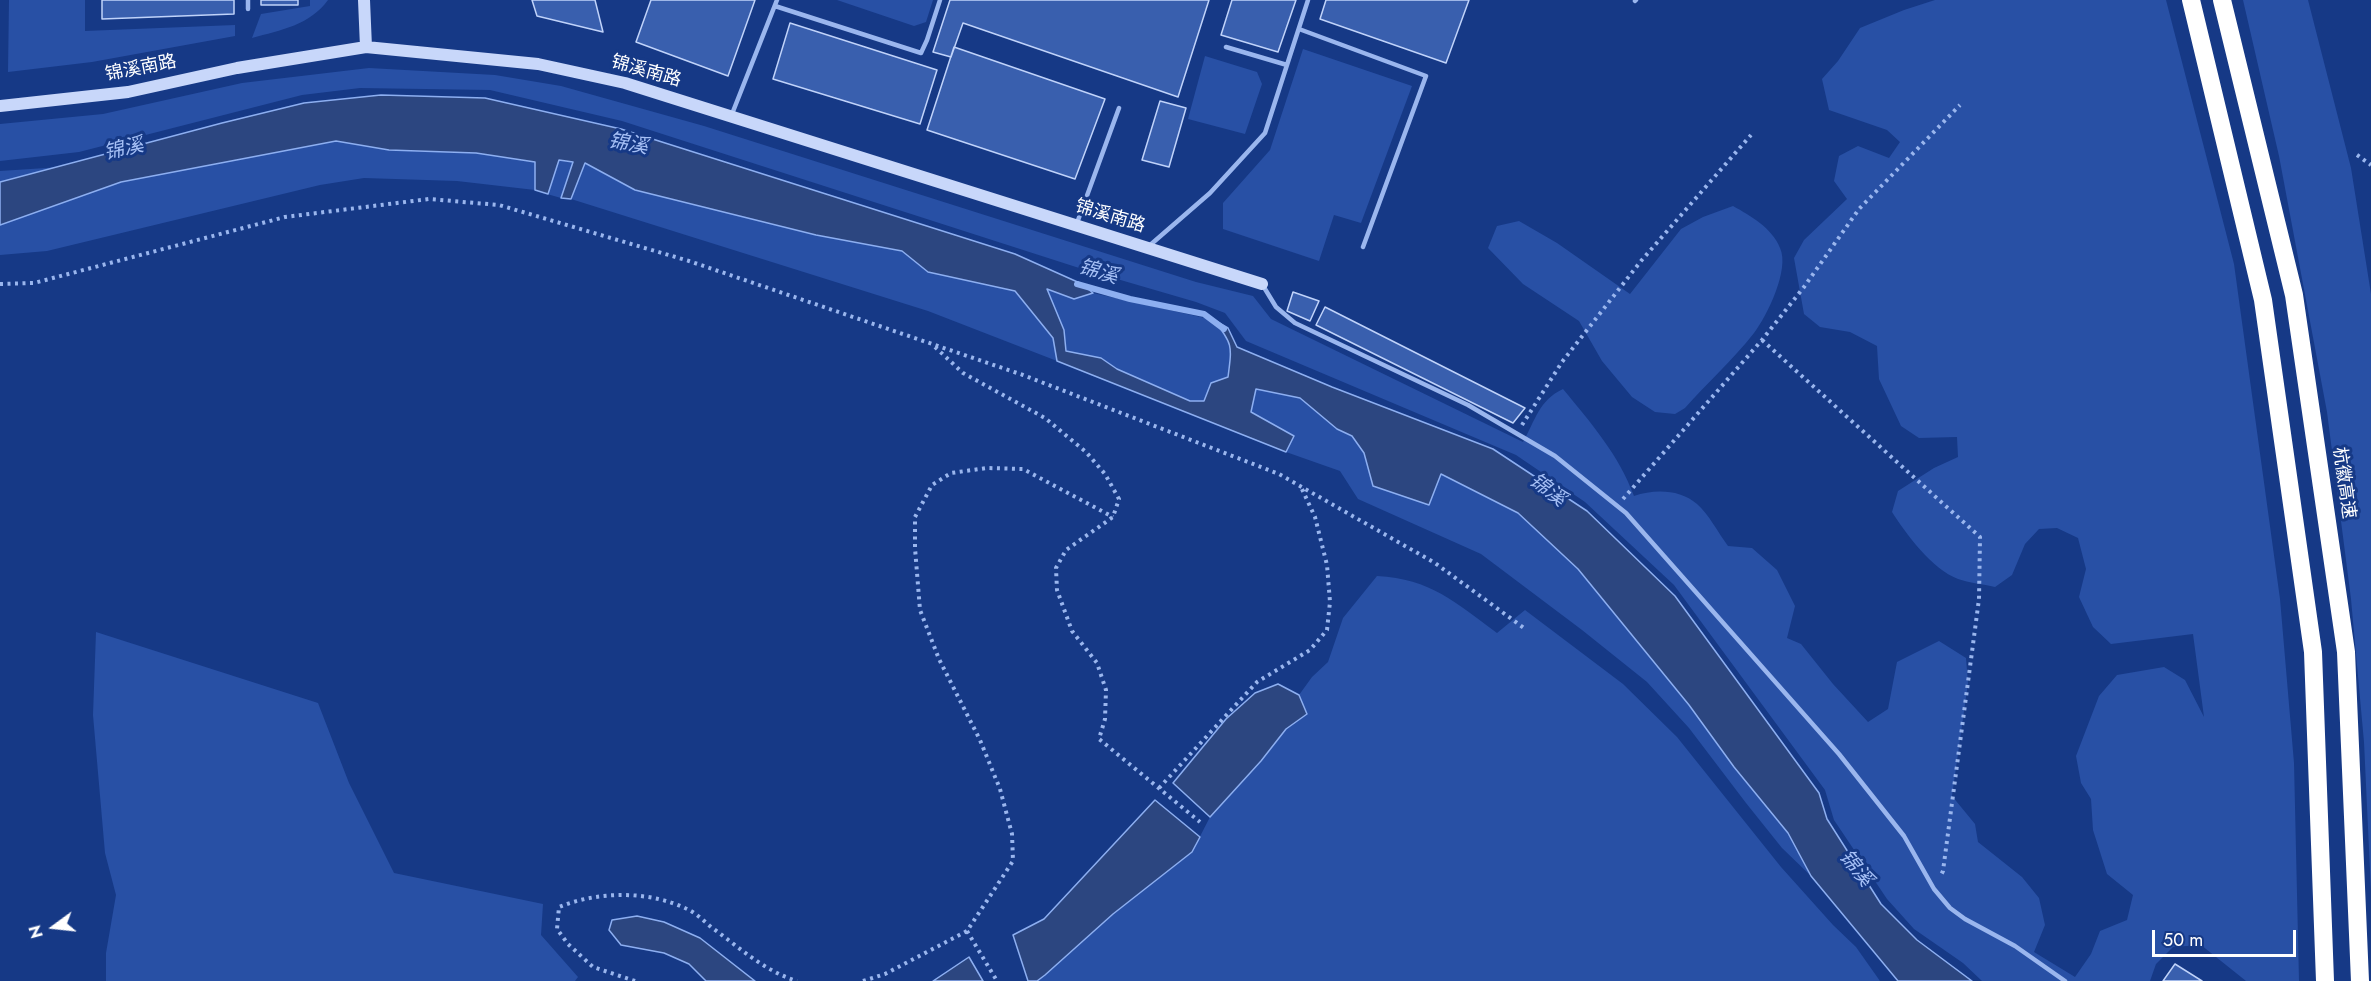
<!DOCTYPE html>
<html>
<head>
<meta charset="utf-8">
<style>
  body { margin:0 }
  #map { position:relative; width:2371px; height:981px; overflow:hidden; background:#163986; font-family:Jost,sans-serif }
  canvas { display:block }
  .north { position:absolute; left:24px; top:897px; width:60px; height:60px; -webkit-text-stroke:4px #163986; paint-order:stroke; rotate:255deg; font-size:16px; font-weight:700; line-height:24px; text-align:center; color:#fff }
  .north::after { content:''; display:block; margin:auto; width:21px; height:27px; background:#fff; clip-path:polygon(50% 0,100% 100%,50% 72%,0 100%) }
  .scale { position:absolute; left:2152px; top:930px; width:144px; height:27px; box-sizing:border-box; border:3px solid #fff; border-top:0; padding-left:8px; font-size:18px; line-height:21px; white-space:nowrap; color:#fff; -webkit-text-stroke:4px #163986; paint-order:stroke }
</style>
</head>
<body>
<div id="map">
<canvas width="2371" height="981"></canvas>
<div class="north">N</div>
<div class="scale">50 m</div>
</div>
<script>
const ctx = document.querySelector('canvas').getContext('2d');
ctx.lineJoin = 'round';
function fill(path, color) { ctx.fillStyle = color; ctx.fill(path, 'evenodd'); }
function trace(path, color, width, dash) { ctx.strokeStyle = color; ctx.lineWidth = width; ctx.lineCap = dash ? 'butt' : 'round'; ctx.setLineDash(dash || []); ctx.stroke(path); }
function drawText(font, color, halo, rows, align = 'center') {
  ctx.font = font + ' Jost,"Noto Sans SC",sans-serif'; ctx.lineWidth = 6; ctx.setLineDash([]); ctx.textBaseline = 'middle'; ctx.strokeStyle = halo; ctx.fillStyle = color; for (const [text, x, y, turn = 0] of rows) {
    ctx.save(); ctx.translate(x, y); ctx.rotate((+turn || 0) * Math.PI / 180); ctx.textAlign = isNaN(turn) ? turn : align; if (halo) ctx.strokeText(text, 0, 0); ctx.fillText(text, 0, 0); ctx.restore();
  }
}
fill(new Path2D(`
  M9,0H85V31L235,25V36L92,62L8,72Z
  M310,0H328C310,25 281,30 252,38L261,14L310,6Z
  M837,0H933L926,22L914,26Z
  M1935,0H2166L2234,264L2280,599L2294,763L2299,981H2246L2201,945L2173,947L2156,964L2150,981H1982L1963,963L1914,929L1887,899L1834,820L1825,790L1674,585L1585,502L1516,455L1246,341L1225,313L1196,302L1076,267L622,121L490,90L360,88L302,95L79,152L0,161V124L103,114L242,83L369,68L495,75L561,86L704,126L1196,282L1253,296L1271,319L1523,442C1535,421 1539,400 1563,389C1591,423 1619,455 1634,496C1654,489 1680,489 1697,504C1708,513 1719,534 1728,546L1752,548L1777,570L1795,606L1787,638L1801,644L1833,684L1868,722L1888,709L1897,662L1939,641L1966,658L1968,683L1952,796L1975,824L1978,842L2022,877L2039,898L2045,925L2034,952L2075,977L2091,954L2100,931L2127,920L2133,895L2107,874L2093,830L2091,799L2081,783L2076,756L2099,696L2117,675L2164,667L2185,680L2204,717L2193,634L2111,644L2093,627L2079,597L2086,569L2078,538L2057,528L2039,529L2025,544L2012,575L1995,587C1983,584 1969,583 1958,579C1932,569 1906,534 1892,512L1898,491L1934,468L1958,457L1957,437L1919,438L1901,426L1879,379L1877,346L1850,332L1820,327L1804,314L1794,258L1804,240L1847,199L1834,181L1839,156L1858,146L1889,158L1900,142L1887,130L1829,110L1822,79L1838,61L1860,28L1904,10Z
  M2243,0H2308L2351,168L2371,294V892L2364,742L2351,599L2327,412L2279,156Z
  M1303,49L1412,86L1361,223L1334,215L1319,261L1223,229V203L1270,150Z
  M1205,56L1257,72L1262,84L1245,134L1188,119Z
  M336,141L389,150L476,153L536,162L535,190L457,181L364,178L320,185L47,251L0,255V225L121,182Z
  M559,160L573,162L561,198L547,194Z
  M584,163L635,190L816,235L902,251L928,272L1015,291L1053,338L1057,361L928,311L571,199Z
  M61,167L0,182V171Z
  M1733,206C1751,216 1772,228 1780,248C1790,269 1767,316 1754,333C1733,360 1707,383 1685,408L1675,414L1655,412L1632,397L1602,361L1579,321L1523,284L1488,248L1497,226L1519,221L1557,243L1630,294L1681,229L1703,217Z
  M1046,289L1074,299L1093,293L1214,320L1227,337L1232,349L1228,377L1204,401H1190L1117,369L1101,358L1066,351L1064,330Z
  M1256,389L1300,398L1337,429L1353,436L1364,453L1373,486L1441,474L1518,513L1578,569L1689,705L1734,767L1788,833L1811,876L1782,848L1746,803L1689,728L1647,682L1582,630L1481,554L1358,499L1340,471L1286,452L1293,436L1250,412Z
  M1377,576C1431,579 1455,602 1497,633L1525,610L1623,684L1677,737L1781,867L1833,925L1856,947L1880,981H1037L1113,914L1192,852L1210,817L1261,762L1286,729L1307,714L1299,695L1312,677L1328,662L1343,618Z
  M96,632L318,703L349,783L394,873L543,904L541,935L578,977L575,981H106V953L116,895L105,853L93,715Z`), '#2850a5');
const water = new Path2D(`
  M381,95L485,98L621,129L1015,254L1082,284L1093,293L1074,299L1047,289L1064,330L1066,351L1101,358L1117,369L1190,401H1204L1211,383L1228,377C1232,346 1233,344 1214,320L1228,328L1237,347L1332,387L1493,449L1587,511L1675,596L1819,793L1827,819L1881,904L1917,940L1972,981H1898L1811,876L1788,833L1734,767L1689,705L1578,569L1518,513L1441,474L1429,505L1373,486L1364,453L1352,436L1337,429L1300,398L1256,389L1251,412L1294,436L1286,452L1057,361L1053,338L1015,291L928,272L902,251L816,235L635,190L585,163L571,199L561,198L573,162L559,160L548,194L535,190V162L476,153L389,150L336,141L121,182L0,225V182L222,123L304,103Z
  M1278,684L1299,695L1307,714L1286,729L1261,761L1210,817L1173,783L1226,719L1255,693Z
  M1155,800L1200,837L1192,852L1113,914L1045,975L1037,981H1028L1013,935L1044,919Z
  M637,916L664,922L700,938L755,981H706L689,964L664,953L621,945L609,930L612,920Z
  M969,957L983,981H933Z`);
fill(water, '#2c4680');
trace(water, '#8daff1', 1.5);
trace(new Path2D(`
  M1077,284L1130,299L1204,314L1224,329`), '#8daff1', 6);
const building = new Path2D(`
  M102,0H234V14L102,19Z
  M261,0H298V5H261Z
  M532,0H595L603,32L537,16Z
  M651,0H755L728,76L636,42Z
  M950,0H1209L1178,97L963,23L951,57L933,52Z
  M1232,0H1296L1278,52L1221,35Z
  M1326,0H1469L1446,63L1320,19Z
  M790,23L937,70L920,124L773,79Z
  M954,47L1105,99L1075,179L927,130Z
  M1160,101L1186,108L1169,167L1142,160Z
  M1293,292L1319,301L1310,321L1287,311Z
  M1325,307L1525,408L1513,423L1316,325Z
  M2175,964L2202,981H2163Z`);
fill(building, '#395fae');
trace(building, '#c0d3fa', 1.5);
trace(new Path2D(`
  M2357,155L2371,165
  M0,284L34,283L285,217L429,199L499,205L689,261L1023,375L1279,474L1435,563L1524,628
  M1762,340L1980,537L1979,599L1943,871L1940,877
  M935,347L963,373L1045,418L1086,452L1105,474L1119,499L1113,517L1066,550L1056,568L1057,590L1072,631L1097,663L1106,690L1105,719L1099,739L1200,822
  M1522,425L1562,362L1641,261L1751,135
  M1623,499L1762,340L1804,287L1859,209L1960,105
  M1159,788L1257,682L1310,650L1327,630L1330,602L1327,565L1315,517L1301,487
  M967,931L997,981
  M635,981L593,967L568,944L557,929L559,907C598,891 650,890 689,910C697,914 704,921 711,927C739,947 764,971 797,981
  M863,981L885,974L967,931L1013,861L1012,834L1000,789L980,740L939,659L920,610L915,548V517L932,485L951,473L987,468L1023,469L1113,517`), '#9ab6ee', 4, [3, 4.5]);
trace(new Path2D(`
  M1635,1L1636,0
  M775,6L921,53L927,40L940,0
  M248,9V0
  M1299,29L1426,76L1363,247
  M1226,47L1287,65
  M732,114L777,0
  M1077,223L1119,108
  M1149,246L1210,193L1265,133L1308,0
  M1262,284L1276,307L1295,323L1468,405L1555,456L1626,513L1839,754L1904,836L1934,889L1950,908L1965,919L2015,946L2065,981`), '#9ab6ee', 4.5);
trace(new Path2D(`
  M364,0L366,47
  M0,106L128,92L237,68L366,47L538,64L625,83L1262,284`), '#c8d7fa', 12);
trace(new Path2D(`
  M2191,0L2263,300L2313,652L2325,981
  M2222,0L2294,295L2346,652L2360,981`), '#fff', 18);
drawText('18px', '#fff', '#163986', [
  ["锦溪南路",141,69,-11],
  ["锦溪南路",646,72,16],
  ["锦溪南路",1110,217,17],
  ["杭徽高速",2343,483,82]
]);
drawText('italic 20px', '#a6c0f6', '#163986', [
  ["锦溪",628,145,10],
  ["锦溪",124,150,-13],
  ["锦溪",1098,273,16],
  ["锦溪",1547,491,37],
  ["锦溪",1855,869,51]
]);
</script>
</body>
</html>
